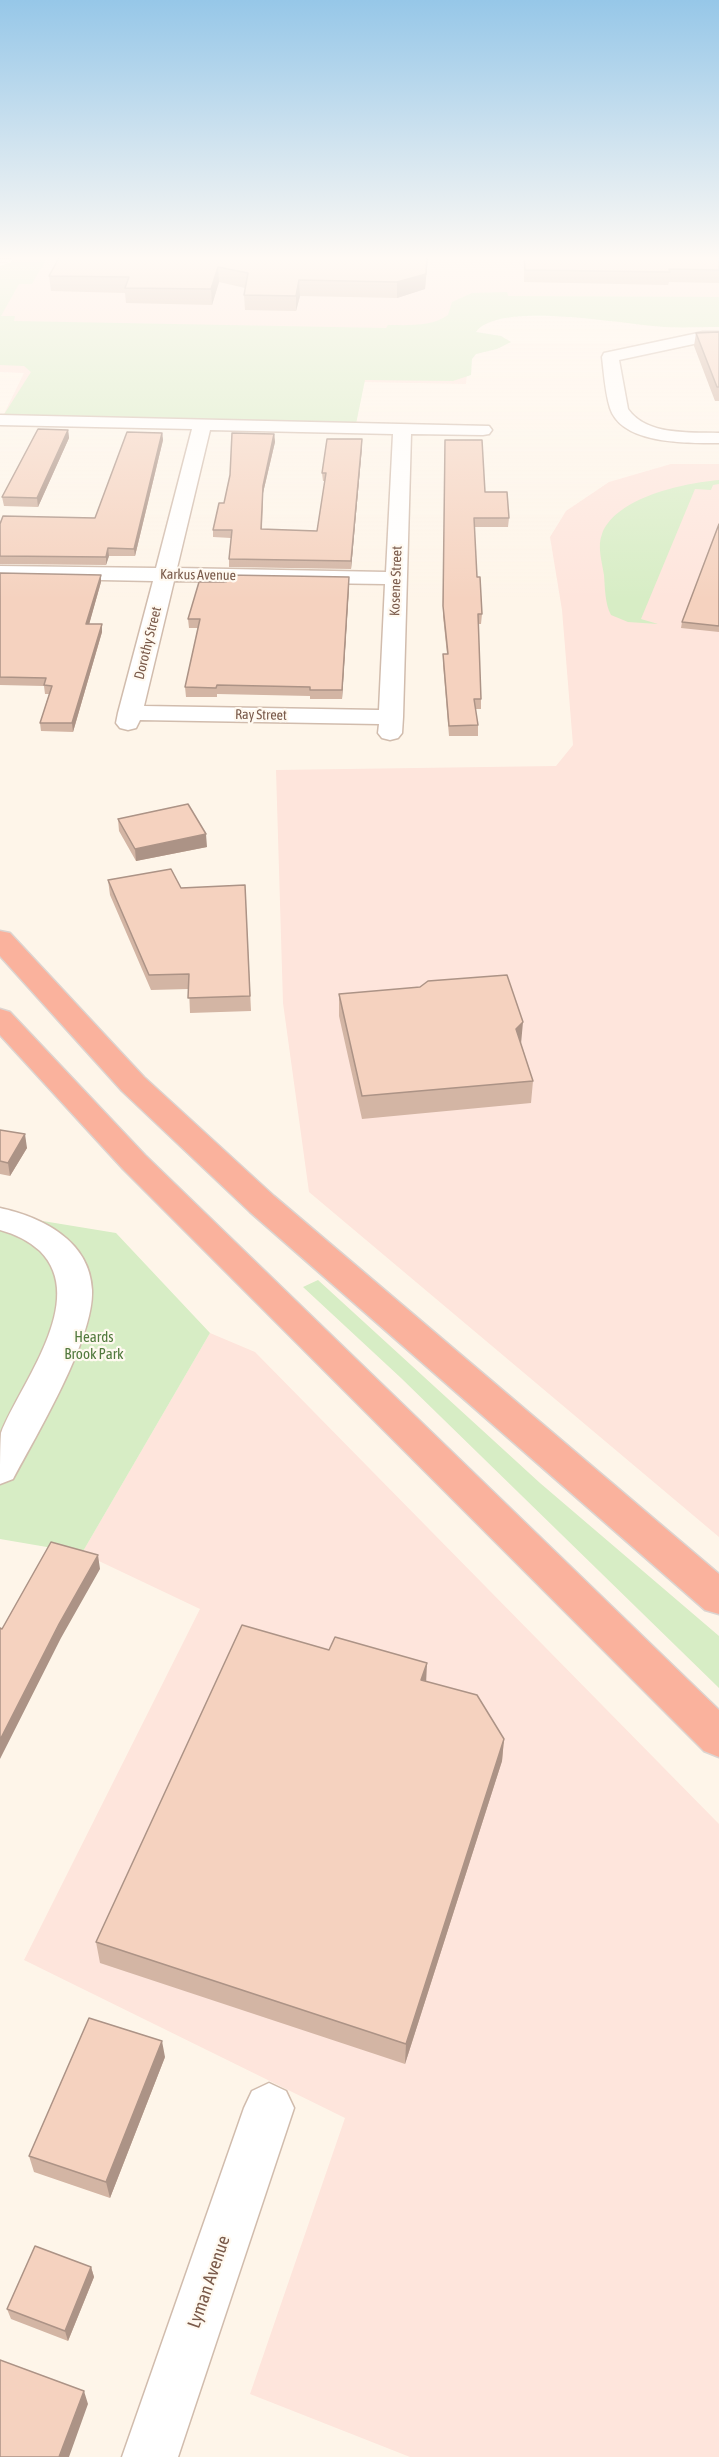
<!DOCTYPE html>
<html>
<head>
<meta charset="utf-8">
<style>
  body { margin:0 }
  canvas { display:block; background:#fef5e9 }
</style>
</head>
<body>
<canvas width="719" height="2457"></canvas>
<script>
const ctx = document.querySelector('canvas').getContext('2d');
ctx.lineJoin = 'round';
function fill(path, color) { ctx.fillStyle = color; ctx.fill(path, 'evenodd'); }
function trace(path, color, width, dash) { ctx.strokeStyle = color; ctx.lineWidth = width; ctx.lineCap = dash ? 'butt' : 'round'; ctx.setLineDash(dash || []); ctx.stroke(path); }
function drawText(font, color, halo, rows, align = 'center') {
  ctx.font = font + ' "Asap Condensed",sans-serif'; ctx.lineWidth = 4.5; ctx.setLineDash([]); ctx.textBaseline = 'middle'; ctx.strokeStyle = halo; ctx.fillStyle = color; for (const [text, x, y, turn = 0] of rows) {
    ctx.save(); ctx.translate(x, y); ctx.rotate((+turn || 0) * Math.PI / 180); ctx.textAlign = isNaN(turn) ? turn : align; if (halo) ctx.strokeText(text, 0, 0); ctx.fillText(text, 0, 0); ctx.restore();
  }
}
fill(new Path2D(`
  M15,256H719V320L474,308L466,384L362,382L3,416L24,373L0,372V266L23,261Z
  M671,464H719V1537L309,1192L283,1003L276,770L556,766L573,745L562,610L550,537L566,511L609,482Z
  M210,1333L255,1352L719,1824V2457H410L250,2394L345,2118L24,1960L200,1609L82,1553Z`), '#fee5dc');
fill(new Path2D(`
  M9,256H48L32,284H19L1,316H15L14,321L386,328L388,325C408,325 431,327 448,315L452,302L472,293L507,292L508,296L719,297V327C701,327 682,328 664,327C626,325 499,300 476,332L501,336L511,342L497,349L476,354L472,359L471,375L453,381L365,380L356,424L3,416L31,372L24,366L0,365V266L11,262L12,258Z
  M719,480V484L713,485L711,490L695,489L641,619L658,624L628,622L611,615C605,604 605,588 604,575C602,562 597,546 602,534C616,497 684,483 719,480Z
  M0,1214L116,1233L210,1333L82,1553L0,1539Z
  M318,1280L540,1483L719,1636V1688L401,1378L303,1287Z`), '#d7edc5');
const minor = new Path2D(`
  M703,332H719V342H703L619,360L628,409C647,436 690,432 719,433V443C688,443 622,445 610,408C605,392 604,373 602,357L604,353Z
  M0,415L489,426L492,430L489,434L483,435L411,434L403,717L402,733L398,738L390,740L382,738L378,733L379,724L140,720L136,728L128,730L120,728L116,723L118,713L153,581L0,578V566L156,568L192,429L0,425ZM210,430L393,434L386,572L177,568ZM174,581L385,584L379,710L144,706Z
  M0,1208C41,1217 90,1240 92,1290C94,1339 37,1434 13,1479L0,1484C0,1469 0,1446 1,1433C20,1384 89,1300 40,1251C29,1241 15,1234 0,1230Z
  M269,2083L286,2091L294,2108L178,2457H122L244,2108L252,2091Z`);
const highway = new Path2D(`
  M0,931L10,933L144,1077L274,1196L719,1574V1614L705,1610L250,1212L122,1091L0,956Z
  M0,1009L10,1012L145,1155L719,1710V1757L704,1751L123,1169L0,1035Z`);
trace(minor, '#d1bcad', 3);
trace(highway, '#dcd4d0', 3);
fill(minor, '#fff');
fill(highway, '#fab29d');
fill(new Path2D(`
  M60,256H428L425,289L397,298L300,296L296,311L245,310L244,295L245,288L219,282L212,305L126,303L125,293L51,291L49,276Z
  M524,256H719V283L669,282L668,285L524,282Z
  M719,332V401H715L694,346L696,333Z
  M68,430L69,438L38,507L4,506L2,497Z
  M162,433L163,440L135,556H109L106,565L0,564V524L95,518Z
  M274,434L275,442L263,493L262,529L317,531L325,481H323L322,473L362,447L351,569L229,567V559L231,538L213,537V530Z
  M445,440L485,492L509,518L508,527H474L477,577L482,614L481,624H478L481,699V709H475L478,725V736H449L443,664V654H447L443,616Z
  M719,524V632L681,628L682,622Z
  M0,573L101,575V582L89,624L102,632L73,732L41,731L40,723L49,694H45L44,686L0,685Z
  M349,586L342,699H310V696L217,694V697H186L185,687L198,628H189L188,619Z
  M118,819L207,847L136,861L119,831Z
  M108,880L181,888L245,885L251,1011L190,1013L189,989L151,990L110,895Z
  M339,994L521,1044L533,1081L531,1103L362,1119L339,1016Z
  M0,1130L27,1148L10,1176L0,1174Z
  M427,1682L504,1739L502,1761L405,2064L100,1963L96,1942Z
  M165,2057L110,2198L34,2172L29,2156Z
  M91,2267L94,2277L68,2341L11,2319L7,2309Z`), '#d3b5a4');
fill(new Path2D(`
  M427,256H428L425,289L397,298V282Z
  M218,267L219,282L212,305L211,289Z
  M299,280L300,296L296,311V296Z
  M68,430L69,438L38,507L37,498Z
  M162,433L163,440L135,556L134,549Z
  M274,434L275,442L263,493L261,537L263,486Z
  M362,439V447L351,569V561Z
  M108,548L109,556L106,565V557Z
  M101,575V582L87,632L86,624Z
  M349,577V586L342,699V690Z
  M102,624V632L73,732L72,723Z
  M206,834L207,847L136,861L135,849Z
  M523,1022L521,1044L514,1051L516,1029Z
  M25,1134L27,1148L10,1176L8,1163Z
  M98,1555L100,1569L61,1638L0,1759V1740L59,1624Z
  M427,1663L426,1685L421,1680Z
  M504,1739L502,1761L405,2064L406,2044Z
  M162,2041L165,2057L110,2198L106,2182Z
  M91,2267L94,2277L68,2341L65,2331Z
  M84,2391L88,2404L69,2457H59Z`), '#ac9386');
const building = new Path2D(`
  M60,256H427L426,274L397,282L299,280L296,296L244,295L248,273L218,267L211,289L125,288L129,277L49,276Z
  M524,256H719V270L669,269L670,272L525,270Z
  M719,332V387H717L696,333Z
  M38,429L68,430L37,498L2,497Z
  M127,432L162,433L134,549L108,548L106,557L0,556V524L3,516L95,518Z
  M232,433L274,434L263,486L261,529L317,531L326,473H322L327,439H362L351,561L229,559L232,530H213L219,503H224L230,475Z
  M445,440H482L485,492H507L509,518H474L477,577H480L482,614H478L481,699H474L478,725L449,726L443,654H448L443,606Z
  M719,524V626L682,622Z
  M0,573L101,575L86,624H102L72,723H40L52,686L44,685L46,678L0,677Z
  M227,575L349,577L342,690H310V687L217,685L216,688L185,687L200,619H188L199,582H226Z
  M188,804L206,834L135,849L118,819Z
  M171,869L181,888L245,885L250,996L188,998L189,974L149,975L108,880Z
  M507,975L523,1022L516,1029L533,1081L362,1096L339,994L420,987L428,981Z
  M0,1130L25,1134L8,1163L0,1161Z
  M51,1542L98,1555L59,1624L0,1740V1628L2,1629Z
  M242,1625L329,1650L335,1637L427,1663L421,1680L477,1695L504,1739L406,2044L96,1942Z
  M89,2018L162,2041L106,2182L29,2156Z
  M35,2246L91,2267L65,2331L7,2309Z
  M0,2360L84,2391L59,2457H0Z`);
fill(building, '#f5d2bf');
trace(building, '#ac9386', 1.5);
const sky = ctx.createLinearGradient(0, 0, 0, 600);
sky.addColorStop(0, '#96c7e8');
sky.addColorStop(0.43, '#fffaf5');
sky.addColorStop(1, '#fffaf500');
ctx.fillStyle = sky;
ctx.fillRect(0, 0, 719, 600);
drawText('14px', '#7a5a4a', '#fff9f0', [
  ["Karkus Avenue",198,575,1],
  ["Kosene Street",396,581,-88],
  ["Dorothy Street",148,643,-76],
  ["Ray Street",261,715,1]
]);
drawText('15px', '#527a3e', '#fff9f0', [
  ["Heards",94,1337],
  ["Brook Park",94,1354]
]);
drawText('18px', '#7a5a4a', '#fff9f0', [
  ["Lyman Avenue",209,2282,-71]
]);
</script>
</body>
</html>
